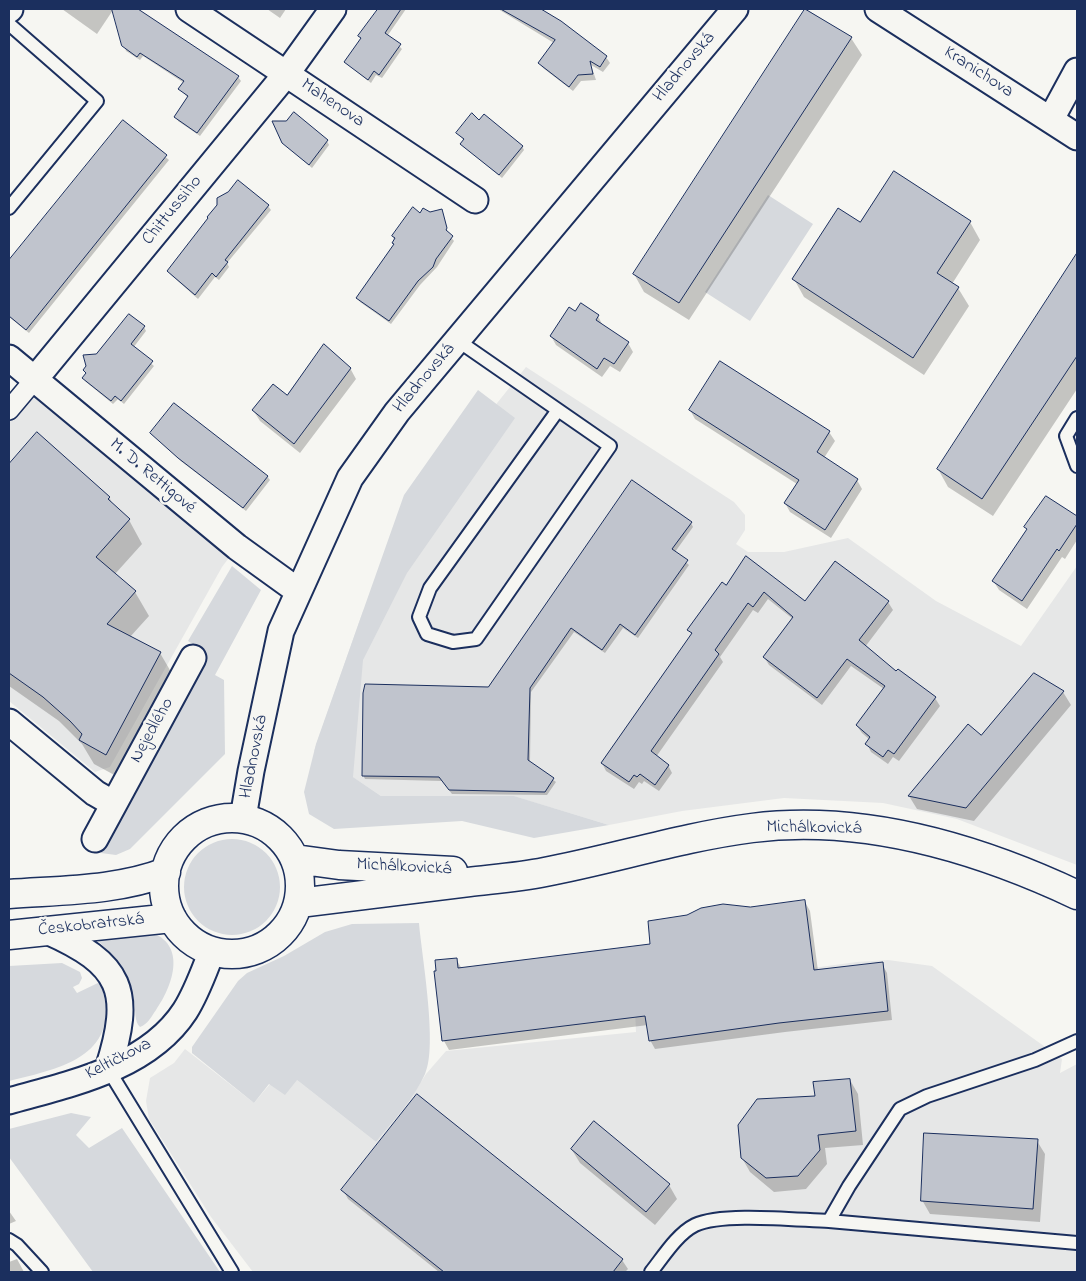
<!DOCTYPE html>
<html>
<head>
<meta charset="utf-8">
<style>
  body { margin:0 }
  #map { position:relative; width:1086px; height:1281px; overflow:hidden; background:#f6f6f2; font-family:"Indie Flower",sans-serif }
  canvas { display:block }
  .frame { position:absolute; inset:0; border:10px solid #1b2f5e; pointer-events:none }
</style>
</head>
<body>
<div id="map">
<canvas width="1086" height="1281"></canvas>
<div class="frame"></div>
</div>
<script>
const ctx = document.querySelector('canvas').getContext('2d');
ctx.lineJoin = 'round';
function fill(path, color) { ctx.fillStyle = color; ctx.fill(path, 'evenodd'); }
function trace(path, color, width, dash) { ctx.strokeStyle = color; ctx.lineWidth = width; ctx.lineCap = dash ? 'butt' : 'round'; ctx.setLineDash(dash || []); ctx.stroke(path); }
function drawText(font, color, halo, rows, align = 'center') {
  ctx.font = font + ' "Indie Flower",sans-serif'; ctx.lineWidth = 5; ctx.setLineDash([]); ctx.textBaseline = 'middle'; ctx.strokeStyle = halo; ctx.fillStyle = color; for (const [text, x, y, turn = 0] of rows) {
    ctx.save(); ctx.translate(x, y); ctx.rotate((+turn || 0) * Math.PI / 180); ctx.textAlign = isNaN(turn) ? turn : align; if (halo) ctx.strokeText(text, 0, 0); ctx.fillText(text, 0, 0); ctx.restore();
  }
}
fill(new Path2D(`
  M526,367L734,502L745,515V530L736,544L748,552H784L848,538L936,601L1021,646L1077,566V865L957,819L883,803L784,798L682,811L609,825L513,796H381L314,751L363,611L441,473Z
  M35,379L237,547L222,567L110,767L95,772L9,701V410Z
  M888,960L932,966L1062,1059L1060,1073L1077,1064V1272H253L211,1217L149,1119L146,1101L150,1078L174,1063L185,1049L254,1103L270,1084L297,1080L376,1142L413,1095L426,1074L446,1051L636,1032L634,992L857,962Z`), '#e6e7e7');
fill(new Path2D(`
  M768,195L813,224L750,321L705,292Z
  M478,390L515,418L407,573L363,660L353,777L381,796H514L609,825L534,838L462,821L334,829L309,814L304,792L316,744L404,495Z
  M232,566L261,590L215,675L224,680L225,754L130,849L116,855L101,853L205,652L188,641Z
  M184 887a48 48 0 1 1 96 0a48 48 0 1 1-96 0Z
  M419,923C422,958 438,1046 425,1074C414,1099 393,1121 376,1142L297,1080L285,1095L269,1084L254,1103L192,1053V1047L238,981L247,973L284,956L325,932L352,924Z
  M153,933C187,947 172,987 156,1010C151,1017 148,1024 140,1027C134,1022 136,1009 134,1001C128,974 114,955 94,937Z
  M62,963L80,972L82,978L79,984L73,987L77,993L100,982C125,1055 63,1068 9,1081V966Z
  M71,1113L91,1117L76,1135L89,1148L122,1128L220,1272H93L9,1157V1129Z`), '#d6d9dd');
fill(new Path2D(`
  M62,9H137L238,77L241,81L200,136L178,121L176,117L188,98L180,89L184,83L143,56L140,60L126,51L113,10L97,34Z
  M267,9H286L280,18Z
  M379,9H406L388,35L402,49L382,78L376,75L371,83L345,62L361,39L359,36Z
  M498,9H538L561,22L606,57L610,63L603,72L591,65L596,80L581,81L573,91L543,68L539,63L554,43Z
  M806,9L851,38L862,55L689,320L644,292L634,274Z
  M123,121L169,160L29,333L9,317V262Z
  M480,121L522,146L524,150L502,178L461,144L464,141L458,133Z
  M327,141L329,145L312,168L284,144Z
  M268,206L271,210L227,263L229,267L219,280L215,277L198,299L171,275L169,271Z
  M442,210L448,234L454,241L437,267L420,285L391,324L360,302L357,298L395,245L393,236L420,214Z
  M970,222L980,240L952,284L958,288L969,306L924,375L804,297L794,279L860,224Z
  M1077,255V389L993,516L948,487L938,469Z
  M576,313L598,316L603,326L628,343L633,352L620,372L610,366L602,377L556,345L551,336Z
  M144,327L146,331L133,348L154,366L124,404L118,399L113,404L86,382L83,378L86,374L84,370L97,355Z
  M721,362L829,432L835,441L824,458L857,480L862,489L831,538L790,512L785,503L797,484L695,419L690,410Z
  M350,368L356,379L300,453L260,421L253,410Z
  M151,433L267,476L270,480L246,511L182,462Z
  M37,434L109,497L114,507L129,520L142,544L115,574L135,592L149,616L130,637L160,653L174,677L120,778L94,764L82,744L59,721L9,686V466Z
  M1046,497L1077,518V540L1065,559L1062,557L1027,609L999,590L994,582L1028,531L1026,527Z
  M691,523L693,527L675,552L689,565L638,638L623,628L605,653L574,632L531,692L530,762L556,782L547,795L452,794L442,781L365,779L363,775L489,688Z
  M747,558L805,603L888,602L893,610L865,647L896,673L898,670L935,698L940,706L899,761L893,757L888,764L871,752L867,744L870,740L862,733L857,726L884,689L851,666L822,705L769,665L764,657L793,619L768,599L758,613L753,610L720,657L723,662L656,757L668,765L672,773L659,791L644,781L642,784L639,782L634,789L606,771L602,763L692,635L689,630L726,587Z
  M1063,692L1071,705L974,821L917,809L909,796Z
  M805,902L810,911L818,971L882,964L887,973L892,1020L785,1032L655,1049L650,1040L648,1025L449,1050L444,1041L456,959L462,969L652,945Z
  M850,1080L858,1094L863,1145L825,1148L827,1164L806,1189L774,1192L750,1172L742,1158L816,1097Z
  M594,1123L669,1185L677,1199L655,1225L580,1163L572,1150Z
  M1037,1141L1045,1154L1040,1222L930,1214L922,1200Z
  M343,1190L622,1260L628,1269L625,1272H439L348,1199Z
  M9,1211L16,1221L9,1224Z
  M17,1259L24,1272H9V1262Z`), '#0003');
const building = new Path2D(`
  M112,9H138L239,76L197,133L174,117L188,96L178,89L184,81L140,53L137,57L122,46Z
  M378,9H401L385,33L401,44L379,75L374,71L368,80L344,62L361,38L358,36Z
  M501,9H541L561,21L607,56L600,67L590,61L593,74L578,75L569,87L538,63L555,40Z
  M805,9L852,37L679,303L633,274Z
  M294,112L328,140L309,165L282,143L272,121H286Z
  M472,113L479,120L484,114L523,146L499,175L460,144L464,139L456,133Z
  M123,120L167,155L26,330L9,316V260Z
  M894,171L971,221L937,273L959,287L913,358L792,279L838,208L860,222Z
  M238,180L269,205L225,260L228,262L216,277L212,273L195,295L167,271L208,218L207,217L217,205V198L228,192Z
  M413,207L420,213L423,208L430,212L442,209L447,228L446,230L453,236L436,259L433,267L418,281L389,321L356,298L394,244L392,243L395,238L392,236Z
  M1077,253V356L982,499L937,469Z
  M581,303L599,315L596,320L629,342L614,364L604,358L597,369L550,336L569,307L575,311Z
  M129,314L145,326L131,344L153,361L121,401L115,396L111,401L82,378L86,373L83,370L86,366L83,355L96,354Z
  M324,344L351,368L294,444L252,410L273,384L287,395Z
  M720,361L830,431L817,452L858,479L825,530L784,503L799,480L689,410Z
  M174,403L268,476L243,508L178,458L150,433Z
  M37,432L110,497L108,499L130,519L96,557L136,591L107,624L161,652L106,755L79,740L82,734L70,721L43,697L9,673V464Z
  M632,480L692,522L672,549L688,560L635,635L620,624L602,650L571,628L530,688L528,760L554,778L545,792L449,790L439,777L362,776L363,693L365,684L488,687Z
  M1046,496L1077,516V524L1059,551L1057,549L1022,601L992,581L1027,529L1024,527Z
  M746,556L805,601L835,561L889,601L859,640L896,671L898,669L936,697L894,754L888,750L883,757L865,744L870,737L856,725L885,686L847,659L817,698L763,657L793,617L764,592L753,607L748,603L715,650L719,654L651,751L669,765L655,785L640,774L637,777L634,775L629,782L601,763L692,633L687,630L722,582L726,585Z
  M1034,673L1064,691L966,808L908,796L968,724L981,735Z
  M805,900L814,970L883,962L888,1011L779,1023L649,1041L645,1016L442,1041L434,971H436L435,960L457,958L458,968L650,944L648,921L687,915L701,908L723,904L750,907Z
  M850,1079L856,1131L818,1135L820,1150L798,1176L766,1178L741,1158L738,1125L757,1099L815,1096L813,1082Z
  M417,1094L623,1259L613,1272H444L341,1190Z
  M594,1121L670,1184L646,1212L571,1149Z
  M924,1133L1038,1139L1033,1209L921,1201Z`);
fill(building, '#c0c4cd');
trace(building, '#1b2f5e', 1);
const service = new Path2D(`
  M9,24L97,101L9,208
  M457,340L610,446L476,639L453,642L427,634L419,617L430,588L558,410
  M1077,418L1066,436L1077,466
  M108,1069L232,1272
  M829,1221L1077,1243
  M9,1240L17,1245L42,1272
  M651,1272C663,1257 677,1234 695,1225C722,1212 797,1220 829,1221L849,1186L900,1109L927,1096L1035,1060L1077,1041`);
const pedestrian = new Path2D(`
  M9,410L35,379`);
const minor = new Path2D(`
  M189,9L475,200
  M878,9L1077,137
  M9,10L10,9
  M1051,119L1077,71
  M9,358L237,547L298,591
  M35,379L287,73L333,9
  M9,722L95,793L114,804L193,658
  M243,818L251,771L281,631L350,478L397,412L735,9
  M95,839L114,804
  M47,931C122,964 133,991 108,1069
  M9,1101C70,1084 148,1068 185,1011C197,992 204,971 212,951`);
const tertiary = new Path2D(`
  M164 886a68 68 0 1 1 136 0a68 68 0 1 1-136 0Z
  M295,859L339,865L453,871
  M9,894C61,890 117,891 166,872
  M299,903C356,896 412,889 469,882C494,879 520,877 545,872C614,859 682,837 752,828C864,814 977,848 1077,895
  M9,935L172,918`);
trace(service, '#1b2f5e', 16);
trace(pedestrian, '#1b2f5e', 22);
trace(minor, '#1b2f5e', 29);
trace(tertiary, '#1b2f5e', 31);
trace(service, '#f6f6f2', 12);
trace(pedestrian, '#f6f6f2', 19);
trace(minor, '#f6f6f2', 25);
trace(tertiary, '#f6f6f2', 28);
drawText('18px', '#1b2f5e', '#f6f6f2', [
  ["Hladnovská",685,68,-50],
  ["Kranichova",978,73,33],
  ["Mahenova",332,104,34],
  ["Chittussiho",173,211,-51],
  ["Hladnovská",425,379,-50],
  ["M. D. Rettigové",152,477,40],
  ["Nejedlého",153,731,-61],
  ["Hladnovská",255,757,-79],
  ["Michálkovická",814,829,1],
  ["Michálkovická",404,868,3],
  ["Českobratrská",91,926,-6],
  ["Keltičkova",119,1060,-27]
]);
</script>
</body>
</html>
